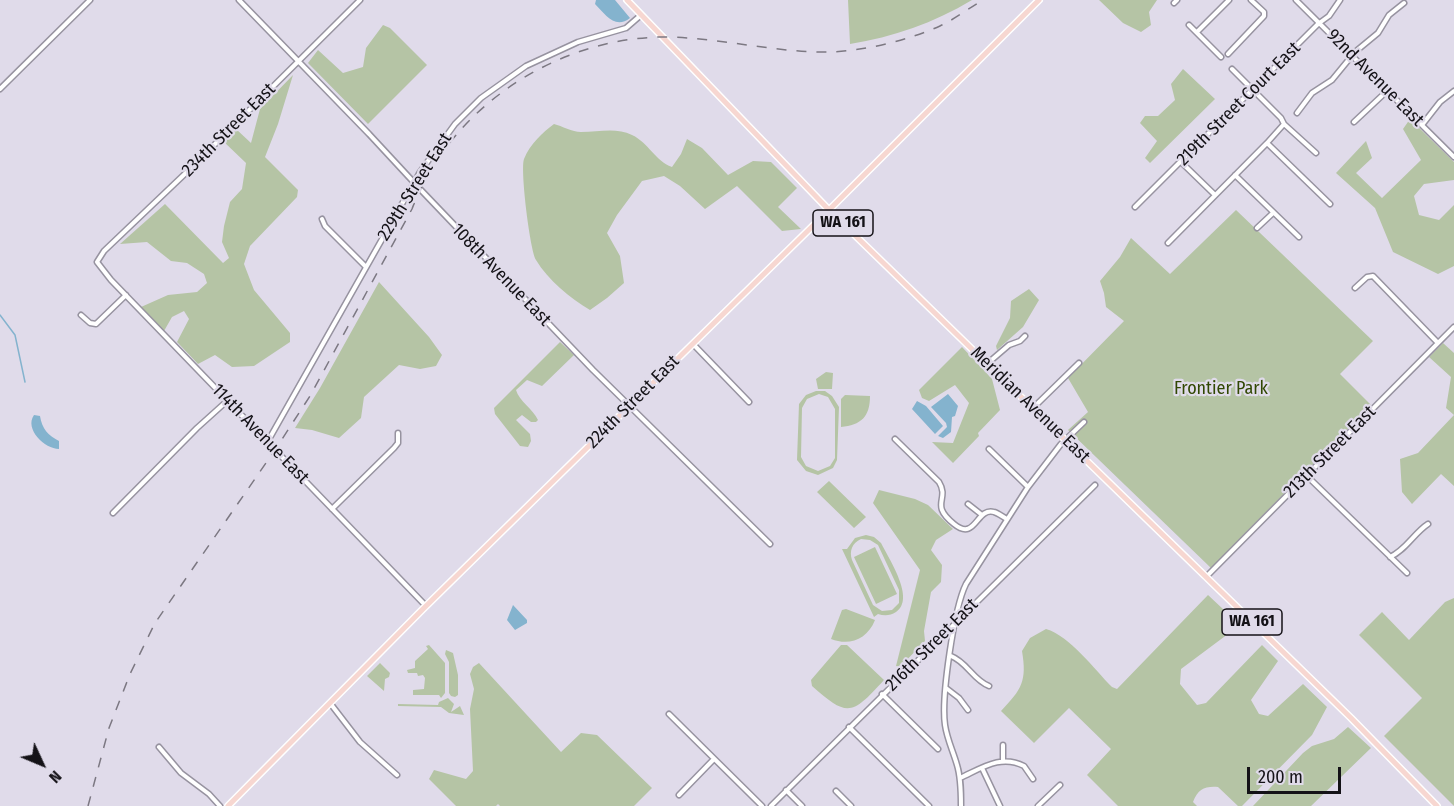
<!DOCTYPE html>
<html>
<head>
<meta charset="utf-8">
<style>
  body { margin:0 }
  #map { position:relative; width:1454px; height:806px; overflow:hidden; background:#e0dbea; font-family:"Fira Sans Condensed",sans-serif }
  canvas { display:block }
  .north { position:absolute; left:12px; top:734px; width:60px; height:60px; -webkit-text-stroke:4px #e0dbea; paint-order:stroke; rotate:134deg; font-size:16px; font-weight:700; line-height:24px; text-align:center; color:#141217 }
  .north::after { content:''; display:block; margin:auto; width:21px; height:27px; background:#141217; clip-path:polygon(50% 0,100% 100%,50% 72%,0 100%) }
  .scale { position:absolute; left:1247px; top:767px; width:94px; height:27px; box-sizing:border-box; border:3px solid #141217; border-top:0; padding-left:8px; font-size:18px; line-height:21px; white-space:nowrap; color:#141217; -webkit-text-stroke:4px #e0dbea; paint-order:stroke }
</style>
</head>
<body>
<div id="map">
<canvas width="1454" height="806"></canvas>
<div class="north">N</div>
<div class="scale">200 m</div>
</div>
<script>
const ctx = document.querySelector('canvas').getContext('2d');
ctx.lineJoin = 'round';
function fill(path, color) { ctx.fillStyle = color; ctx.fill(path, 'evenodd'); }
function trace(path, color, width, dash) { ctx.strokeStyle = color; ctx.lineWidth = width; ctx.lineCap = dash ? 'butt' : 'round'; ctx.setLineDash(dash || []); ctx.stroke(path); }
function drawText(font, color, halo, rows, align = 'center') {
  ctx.font = font + ' "Fira Sans Condensed",sans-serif'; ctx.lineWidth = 4.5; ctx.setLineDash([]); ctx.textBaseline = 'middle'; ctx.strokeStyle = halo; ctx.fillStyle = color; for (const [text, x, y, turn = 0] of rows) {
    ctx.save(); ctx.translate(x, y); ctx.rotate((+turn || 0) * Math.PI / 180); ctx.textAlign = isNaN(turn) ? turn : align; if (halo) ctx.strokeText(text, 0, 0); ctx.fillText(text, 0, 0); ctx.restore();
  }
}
fill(new Path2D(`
  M848,0H972C934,23 893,37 850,44Z
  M1099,0H1157L1149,12L1151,25L1141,32L1123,23Z
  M383,25L390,28L427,65L368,124L308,63L318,50L343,73L363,67L366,48Z
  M1183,69L1215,99L1150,163L1145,158L1157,141L1140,123L1145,116H1158L1175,100L1171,84Z
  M293,75L278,124L265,157L298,190L297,197L250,246L244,264L254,290L290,333V342L254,366L232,367L215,355L198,364L177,342L189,319L184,311L172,317L164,331L141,307L168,295L197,292L207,283L204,274L187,263L171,261L147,242L120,244L165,204L223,263L229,258L222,242L224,226L230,202L242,189L246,163L223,141L236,129L251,143L260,109Z
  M1410,119L1454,162V180L1424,184L1414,196L1419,215L1439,220L1454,205V266L1438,274L1393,252L1375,208L1336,173L1366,141L1372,158L1356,173L1382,198L1421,160L1403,129Z
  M554,124C562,126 572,132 581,132C599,132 616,127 632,135C649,143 655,161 672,167L681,154L687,139L702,148L728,175L753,161L771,162L797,188L778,207L801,229L782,231L737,186L705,209L680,186L664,176L642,181L617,215L607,233L620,256L624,283L607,298L590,310C570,298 548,280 536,260C530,250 520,169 524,159C530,144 543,132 554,124Z
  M1236,210L1373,341L1340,374L1371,405L1211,568L1068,430L1088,412L1068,378L1124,321L1106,307L1104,293L1100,281L1120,257L1131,238L1170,274Z
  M379,282L429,337L442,355L436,366L420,369L399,365L364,397L361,418L339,438L312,430L295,428L320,388Z
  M1029,289L1039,300L1023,327L997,350L996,346L1010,318L1011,301Z
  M560,342L574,355L542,386L527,380L516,390C519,401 533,409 538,420L536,422H531L522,415L516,420L530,434L531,441L528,447L520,446L495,414L494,408Z
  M1443,343L1454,353V415L1446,408L1451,377L1429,357Z
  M962,347L992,379L1000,410L978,433L979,436L953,463L932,442L953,443L969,403L955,385L929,401L922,398L919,390Z
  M826,372L833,373L832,389H818L816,379Z
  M816,391H825L832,396L839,407L837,460L833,468L818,475L806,471L797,460L799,404L806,395ZM819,394L828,397L835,409V458L830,466L818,471L806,466L801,457L802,408L807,399Z
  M845,395L870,396C870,417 861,425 841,427V399Z
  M1454,415V486L1441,474L1412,504L1402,492L1400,459L1418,453Z
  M829,481L866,517L854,528L817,492Z
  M879,490L915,499L928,505L953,529L936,540L931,550L942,565L941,582L931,592L924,631L925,641L900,667L896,666L920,570L873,503Z
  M866,535L874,537L881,543C889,559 916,599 896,612C890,616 884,616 878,614L874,617L842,549H847L855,538ZM861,539L870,540L878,545L899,590V603L892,610L882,611L873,605L852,560C849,551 852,543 861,539Z
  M875,547L897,594L876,604L854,557Z
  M1208,595L1240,625L1181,669L1180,684L1197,705L1206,703L1262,645L1278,661L1251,700L1259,714L1268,716L1303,684L1327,707L1312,735L1242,806H1238L1218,787C1205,786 1198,789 1193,802L1197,806H1118L1087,775L1111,749L1069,708L1034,743L1001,711C1022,689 1027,681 1022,651L1030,638L1046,629C1070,636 1094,669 1112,687L1117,689Z
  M1454,598V806L1384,736L1422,698L1359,635L1382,612L1409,640L1445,602Z
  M846,609L875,620C867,640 849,646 831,639L842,610Z
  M429,645L445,663V693L441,698L439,695H413V690L424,689L425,678L423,675L418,676L417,673H408L407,670L415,668V661L428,649L426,646Z
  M841,645H847L884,680C852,715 848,718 812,686L811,680Z
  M446,650L453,653L458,675V695L455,697L451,696L449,693V662L445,654Z
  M380,663L390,673L389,677L385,679L384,691L367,676Z
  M479,663L561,752L581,733L597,735L652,788L634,806H500L498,804L496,806H456L429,779L434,770L466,779L473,771L470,709L474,689L470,674L473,667Z
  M448,698L454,704L451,712L460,706L464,715L449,713L441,707L398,706V704L438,705L439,702Z
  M1348,727L1371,748L1311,806H1253L1303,753L1312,746L1334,739Z`), '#b5c4a5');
fill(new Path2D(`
  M596,0H615L630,18C615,30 605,14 595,4Z
  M948,394L958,406L955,416L952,417L951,432L943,438L938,436L947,427L946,423L931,407Z
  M917,401L926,406L943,426L935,434L912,409Z
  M34,415L40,416C42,429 48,435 59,441V449C45,449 24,429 34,415Z
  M513,605L527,620V623L515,630L507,620Z`), '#84b3ce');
trace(new Path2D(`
  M0,315L15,335L25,382`), '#84b3ce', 1.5);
const minor = new Path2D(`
  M239,0L369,134L420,189L593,370L770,544
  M360,0L190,169L104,251L97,262L111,280L426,606
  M1296,0L1454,157
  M1174,3L1177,0
  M1189,25L1221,57
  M1197,32L1229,0
  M1228,54L1264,16V12L1251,0
  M1232,69L1281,118L1284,124L1316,153
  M0,89L90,0
  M1297,113L1312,93L1332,80L1355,52L1378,33L1389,15L1404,3
  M1354,122L1387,91
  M1422,125L1440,102L1454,91
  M1267,143L1330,204
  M1181,162L1215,195
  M1235,175L1299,237
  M1135,207L1318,24L1329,16L1340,0
  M322,219L325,226L366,267
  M1257,228L1273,213
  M1168,243L1267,143L1284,124
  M1355,288L1367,277L1373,276L1438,343
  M81,315L90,323L96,324L126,295
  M693,344L749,402
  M988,363L1009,345L1020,341L1025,336
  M1033,408L1079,363
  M895,439L939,482C950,500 929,504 954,524C976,542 976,507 994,512C998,513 1003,517 1007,519
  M268,441L420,172L455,124L481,98L526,66L578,42L626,28L641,15
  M989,449L1028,487
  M1307,476L1407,573
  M968,504L982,515
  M332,509L394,448L398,443V433
  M113,513L197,428L227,401
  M1390,557C1406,550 1414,533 1428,524
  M1206,577L1454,327
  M951,656C967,662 973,680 989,686
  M946,688L959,698L968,710
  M882,694L938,749
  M330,703L360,742L397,775
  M669,714L762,806
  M849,727L929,806
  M1003,745V760
  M159,747L181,773L209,794L220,806
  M982,768L1000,806
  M960,778C982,768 1001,754 1024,766L1033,779
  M786,790L802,806
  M836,791L851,806
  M679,795L714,759
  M771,806L1095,485
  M961,806C961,792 961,778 957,765C953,751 947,739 945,725C941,698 954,608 966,584L1028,487L1061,444L1084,422
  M1038,806L1060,785`);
const major = new Path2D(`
  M627,0L829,210L1351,718L1437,806
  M228,806L423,609L829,210L1039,0`);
trace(minor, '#9793a0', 7);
trace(major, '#fff', 8);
trace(minor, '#fff', 4);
trace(major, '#f7d7d1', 5);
trace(new Path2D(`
  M88,806L109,728L130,674L155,623L275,450L310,396L412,209C450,108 556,38 663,37C719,37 774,53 830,52C864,51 909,40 940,26C955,19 969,8 983,0`), '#7c7882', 1.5, [10, 10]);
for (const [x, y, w] of [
  [843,223,60],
  [1252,622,60]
]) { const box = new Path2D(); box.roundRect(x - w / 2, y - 13, w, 26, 4.5); ctx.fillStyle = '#e0dbea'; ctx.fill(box); trace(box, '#141217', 1.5); }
drawText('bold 16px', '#141217', null, [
  ["WA 161",843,223],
  ["WA 161",1252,622]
]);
drawText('18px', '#141217', '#e0dbea', [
  ["92nd Avenue East",1375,78,45],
  ["219th Street Court East",1239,104,-45],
  ["234th Street East",229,130,-45],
  ["229th Street East",415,187,-58],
  ["108th Avenue East",501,275,46],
  ["224th Street East",633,402,-45],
  ["Meridian Avenue East",1030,405,44],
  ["114th Avenue East",260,434,46],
  ["213th Street East",1330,452,-45],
  ["216th Street East",932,645,-45]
]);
drawText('18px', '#314803', '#e0dbea', [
  ["Frontier Park",1221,389]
]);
</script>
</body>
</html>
